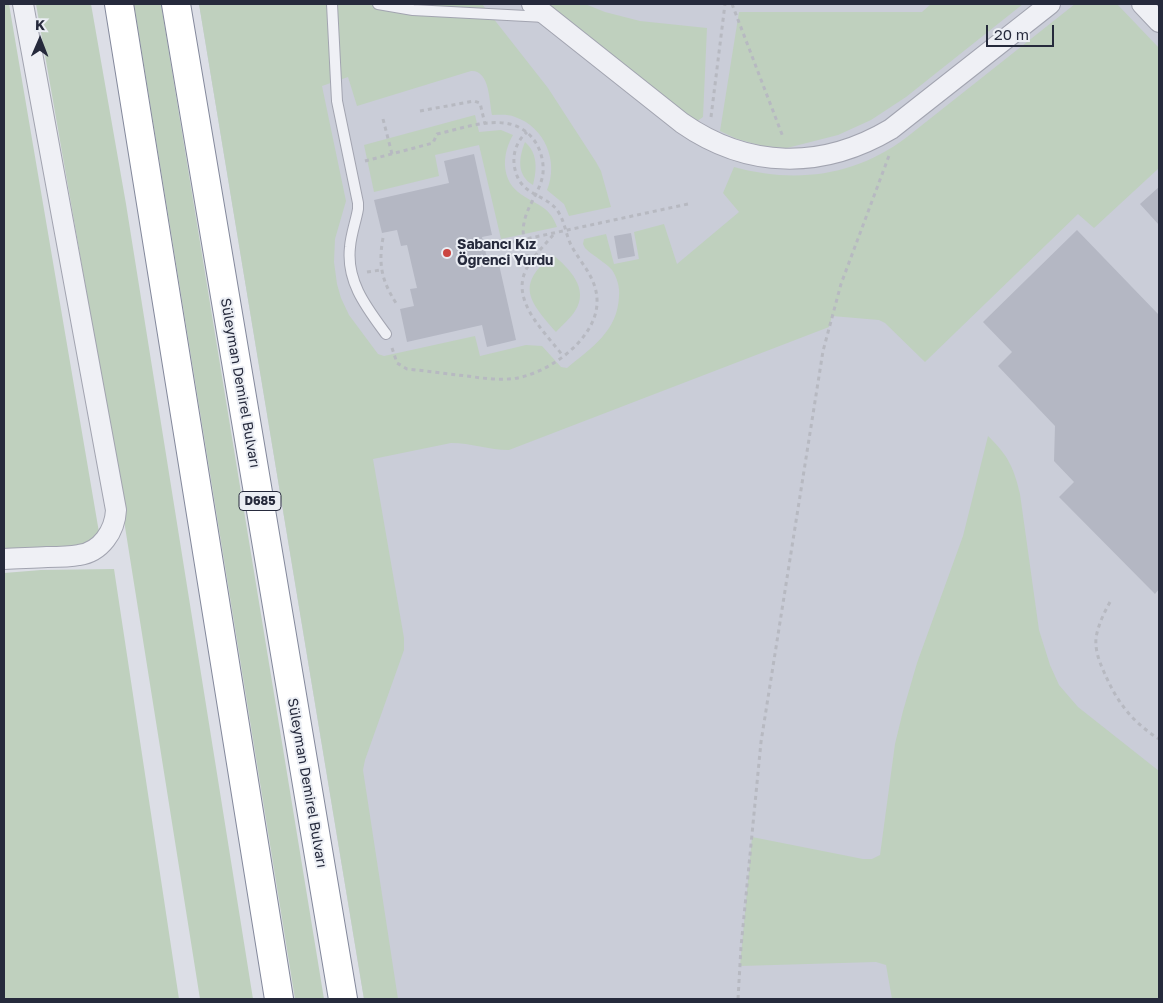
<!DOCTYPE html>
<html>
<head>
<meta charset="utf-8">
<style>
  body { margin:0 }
  #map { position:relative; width:1163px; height:1003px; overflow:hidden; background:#dcdee6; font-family:"Golos Text",sans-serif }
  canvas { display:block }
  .frame { position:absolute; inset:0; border:5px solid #262a3c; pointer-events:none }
  .north { position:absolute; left:15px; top:15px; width:50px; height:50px; -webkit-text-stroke:4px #ebeef4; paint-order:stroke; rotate:1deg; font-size:14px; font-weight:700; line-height:20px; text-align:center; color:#262a3c }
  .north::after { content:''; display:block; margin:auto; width:18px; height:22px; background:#262a3c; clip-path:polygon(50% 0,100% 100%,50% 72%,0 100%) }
  .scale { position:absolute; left:986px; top:25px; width:68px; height:22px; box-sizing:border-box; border:2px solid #262a3c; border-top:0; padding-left:6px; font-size:15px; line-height:18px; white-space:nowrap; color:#262a3c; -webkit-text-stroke:4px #ebeef4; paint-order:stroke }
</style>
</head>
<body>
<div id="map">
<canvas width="1163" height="1003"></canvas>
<div class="frame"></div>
<div class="north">K</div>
<div class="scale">20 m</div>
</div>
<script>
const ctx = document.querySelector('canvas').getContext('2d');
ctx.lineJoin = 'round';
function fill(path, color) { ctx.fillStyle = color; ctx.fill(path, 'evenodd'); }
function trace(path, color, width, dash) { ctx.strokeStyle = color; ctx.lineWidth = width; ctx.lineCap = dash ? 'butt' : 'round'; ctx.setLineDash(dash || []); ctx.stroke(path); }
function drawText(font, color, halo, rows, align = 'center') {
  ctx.font = font + ' "Golos Text",sans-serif'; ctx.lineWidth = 4; ctx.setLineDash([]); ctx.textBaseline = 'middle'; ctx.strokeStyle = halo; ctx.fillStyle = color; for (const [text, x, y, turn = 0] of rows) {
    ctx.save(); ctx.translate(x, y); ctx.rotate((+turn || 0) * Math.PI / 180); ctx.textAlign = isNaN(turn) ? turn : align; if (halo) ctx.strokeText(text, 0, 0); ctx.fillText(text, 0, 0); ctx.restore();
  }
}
fill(new Path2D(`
  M199,4H1159V999H364Z`), '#cacdd8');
fill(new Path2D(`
  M4,4H9L101,544L4,559Z
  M36,4H91L126,204L253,999H200L99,363Z
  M134,4H161L324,999H295Z
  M199,4H482L548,88L596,162L601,171L611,207L569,216L564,204L547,190C559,162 545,127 515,117C508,114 500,115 492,115C489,101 490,70 471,71L357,106L348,77L322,86L346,201L335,239L334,262L337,284L341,298L349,315L378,354L384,356L475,336L480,356L526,345L542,346L561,367L567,368C591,348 618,331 619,296C620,288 617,277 612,270C605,262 593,256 585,248L583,244L584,239L606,234L614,264L639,259L634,232L664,224L677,264L739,212L723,193L734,167C796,184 856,176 907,137L1075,4H1117L1159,48V168L1094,228L1078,214L925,362L885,323L879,320L832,316L829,327L509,450C489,450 471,443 451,443L373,459L404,638V650L365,760L363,770L398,999H364Z
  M545,4H585L605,12L640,21L707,28L703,117L696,122Z
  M931,4H1023L906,97L871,120L838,135L787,148L763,146L737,139L720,131L739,12H922Z
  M475,115L479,132L501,130L513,135C503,152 500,177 518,192C534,205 549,204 557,227L501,239L479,145L435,155L439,176L374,192L364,145Z
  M525,142C538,153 537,170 533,185C516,175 519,157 525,142Z
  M553,255C569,268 590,289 575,311C570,319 562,325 556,332C529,301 515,285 553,255Z
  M988,436C1008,455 1014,468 1020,494L1039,630L1050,665L1059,685L1078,707L1159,771V999H892L886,965L876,962L740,966L752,837L863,859H872L880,855L895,744L903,711L917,663L963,536Z
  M114,569L179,999H4V573L41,570Z`), '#bfd0be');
fill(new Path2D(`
  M474,154L492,235L482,237L488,262L498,260L516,340L487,347L482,325L407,342L400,309L414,306L410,289L417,288L407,245L401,246L397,230L382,233L374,200L449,183L444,161Z
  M1159,187V225L1140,204Z
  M1077,230L1158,314L1159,313V589L1155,594L1059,497L1074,482L1054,461L1055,426L998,366L1012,352L983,322Z
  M631,233L635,256L618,259L614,236Z`), '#b4b7c3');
const lane = new Path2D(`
  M332,4L337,101L358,203V209C356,221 351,234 350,247C346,282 367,308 386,334
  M378,4L413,10L545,17`);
const street = new Path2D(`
  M532,4L682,123C748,169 822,170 891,129L1050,4
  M1142,4L1159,22
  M4,559C18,558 33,558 47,557C58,557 69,557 79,555C101,552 115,531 116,510L23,4`);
const highway = new Path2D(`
  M119,4L279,999
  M176,4L343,999`);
trace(lane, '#a2a4b0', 12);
trace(street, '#a2a4b0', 22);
trace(highway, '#84899c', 30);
trace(new Path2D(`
  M732,4L783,137
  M420,111L474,101L480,103L485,124
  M711,117L725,4
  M383,119L392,154
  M365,161L433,143L437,134C469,127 514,108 536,143C541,151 544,163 543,173C541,191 527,205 524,223C521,236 527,251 529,264
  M553,235C544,246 531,258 525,272C512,303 546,333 563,356
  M383,238C378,265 382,281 396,303
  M512,242L688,204
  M367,272L381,270
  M392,348L397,363L407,369C427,371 447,374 467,376C481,378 495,380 509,379C544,377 596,341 597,303C598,279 581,264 571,245C566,235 565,223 559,213C550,197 528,196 519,180C510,163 513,144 527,132
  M1110,602C1104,613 1098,625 1096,638C1095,650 1099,661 1104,672C1117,702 1131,721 1159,739
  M738,999L741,947L761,742L823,351L841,284L890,153`), '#b7b9c1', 3, [4, 4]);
trace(lane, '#eff0f5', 10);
trace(street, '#eff0f5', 20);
trace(highway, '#fff', 28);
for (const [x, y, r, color] of [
  [447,253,5,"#cb4541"]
]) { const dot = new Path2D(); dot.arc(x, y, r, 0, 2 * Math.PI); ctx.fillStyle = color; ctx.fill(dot); trace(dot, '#ebeef4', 2); }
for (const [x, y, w] of [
  [260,501,42]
]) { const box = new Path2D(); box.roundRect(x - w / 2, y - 9.5, w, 19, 4); ctx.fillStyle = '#ebeef4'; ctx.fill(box); trace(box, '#262a3c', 1); }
drawText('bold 12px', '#262a3c', null, [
  ["D685",260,501]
]);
drawText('bold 14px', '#262a3c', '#ebeef4', [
  ["Sabancı Kız",457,245],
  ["Öğrenci Yurdu",457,261]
], 'left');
drawText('14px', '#262a3c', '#ebeef4', [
  ["Süleyman Demirel Bulvarı",240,383,80],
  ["Süleyman Demirel Bulvarı",307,783,80]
]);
</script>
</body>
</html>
